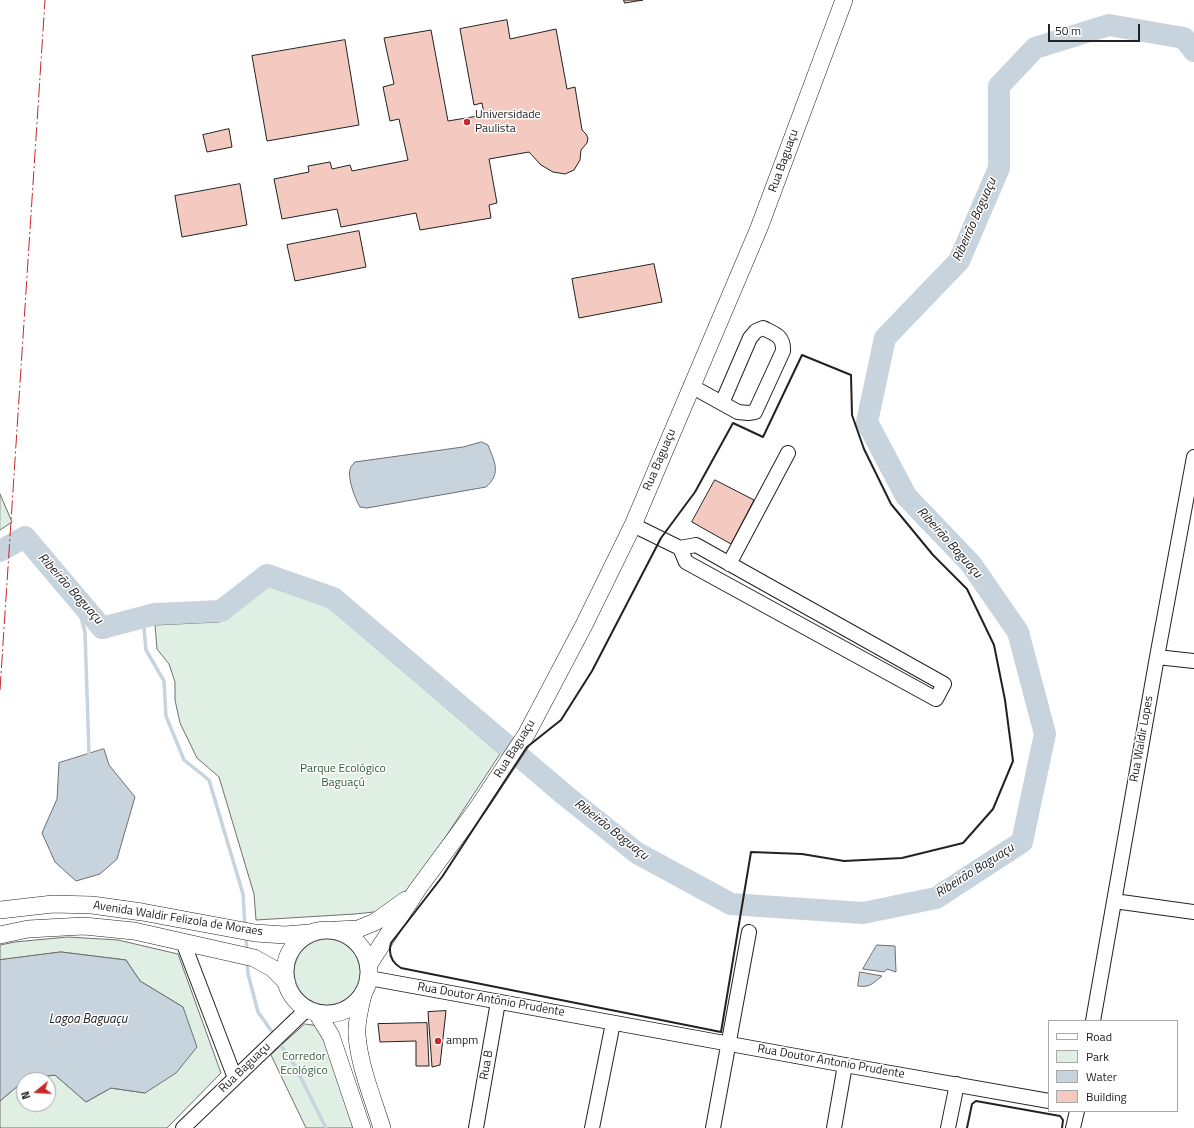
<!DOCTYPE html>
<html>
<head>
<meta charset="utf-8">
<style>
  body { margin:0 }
  #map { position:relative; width:1194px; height:1128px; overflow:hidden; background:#fff; font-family:"Titillium Web",sans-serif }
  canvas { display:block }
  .legend { position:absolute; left:1048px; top:1020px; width:130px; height:92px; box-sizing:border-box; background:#fff; border:1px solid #a7a7a7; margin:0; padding:5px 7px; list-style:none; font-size:12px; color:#222 }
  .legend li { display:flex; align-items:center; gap:8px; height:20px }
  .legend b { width:20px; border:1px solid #a7a7a7 }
  .north { position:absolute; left:16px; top:1072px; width:40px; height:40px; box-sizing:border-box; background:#fff; border:1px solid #a7a7a7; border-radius:50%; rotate:252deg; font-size:11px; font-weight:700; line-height:16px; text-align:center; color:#222 }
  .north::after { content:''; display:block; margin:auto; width:14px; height:18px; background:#c62828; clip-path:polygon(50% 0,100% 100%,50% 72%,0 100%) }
  .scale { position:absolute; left:1048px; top:24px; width:92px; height:18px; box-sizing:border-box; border:2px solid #222; border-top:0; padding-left:5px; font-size:12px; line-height:14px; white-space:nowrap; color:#222; -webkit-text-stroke:3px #fff; paint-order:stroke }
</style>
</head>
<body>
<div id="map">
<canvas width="1194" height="1128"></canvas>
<ul class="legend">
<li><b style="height:5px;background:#fff"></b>Road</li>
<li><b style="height:11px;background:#e0efe3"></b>Park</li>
<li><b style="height:11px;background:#c7d3dd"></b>Water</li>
<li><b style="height:11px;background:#f3c9c0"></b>Building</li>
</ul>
<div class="north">N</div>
<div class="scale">50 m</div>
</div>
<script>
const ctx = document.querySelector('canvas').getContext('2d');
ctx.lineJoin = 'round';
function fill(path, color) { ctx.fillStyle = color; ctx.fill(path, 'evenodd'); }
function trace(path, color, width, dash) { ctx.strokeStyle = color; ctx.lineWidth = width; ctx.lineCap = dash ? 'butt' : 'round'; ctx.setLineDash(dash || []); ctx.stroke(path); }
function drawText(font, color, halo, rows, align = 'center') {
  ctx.font = font + ' "Titillium Web",sans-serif'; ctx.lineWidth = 3; ctx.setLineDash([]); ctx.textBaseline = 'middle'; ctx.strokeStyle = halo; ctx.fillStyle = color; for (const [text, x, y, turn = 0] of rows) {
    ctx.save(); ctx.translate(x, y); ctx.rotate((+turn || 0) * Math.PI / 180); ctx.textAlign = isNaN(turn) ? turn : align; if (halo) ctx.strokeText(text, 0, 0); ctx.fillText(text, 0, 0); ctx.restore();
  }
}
const green = new Path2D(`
  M0,494L12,522L0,530Z
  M270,585L328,607L500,754L416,882L383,911L355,914L256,920L254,894L219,777L197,758L180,723L175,700V682L169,664L157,649L155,625L219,622Z
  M68,937L118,940L178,954L221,1073L167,1128H0V1101L26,1079L55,1075L86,1102L111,1088L145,1093L183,1007L140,981L126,960L61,952L0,960V945L15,942ZM24,1080H48V1104H24Z
  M294 972a33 33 0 1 1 66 0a33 33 0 1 1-66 0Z
  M305,1024L319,1026L356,1128H306L271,1055Z`);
fill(green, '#e0efe3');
trace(green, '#6f6f6f', 1);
const water = new Path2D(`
  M482,442L488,445C494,461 502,473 486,487L367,508L360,507C355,499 346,475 351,467C352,465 354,463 355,462L463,447Z
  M104,749L109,765L135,797L117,859L100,874L76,881L55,862L42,833L57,799L59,763Z
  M877,945L895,946L896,972L887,969L884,972L863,969Z
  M61,952L126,960L140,981L183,1007L197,1047L176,1073L145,1093L111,1088L86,1102L55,1075L26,1079L0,1101V960Z
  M860,972L882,976C873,983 870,988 858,986Z`);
fill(water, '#c7d3dd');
trace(water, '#6f6f6f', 1);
trace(new Path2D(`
  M76,598L85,632L89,754
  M143,617L146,650L164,681L166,716L184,760L209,780L243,894L245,927
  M246,937L247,951
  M247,961L248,974L258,1012L275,1036
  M278,1041L295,1066L326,1128`), '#c7d3dd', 3.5);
trace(new Path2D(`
  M0,551L25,537L102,628L155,614L221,611L267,575L333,598L566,796L637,853L731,904L863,913L936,898L1022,842L1045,734L1018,632L971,564L906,496L867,422L885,338L959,261L999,168V86L1035,48L1109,25L1184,38L1194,51`), '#c7d3dd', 22);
const building = new Path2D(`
  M624,0H643L625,3Z
  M507,20L510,39L556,29L567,89L575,87L582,130L586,134L588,138L587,143L581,150L580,160L574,170L565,174L553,172L541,165L529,152L489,159L497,203L489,205L491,218L420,230L416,213L341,227L337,209L282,219L274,179L309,172L308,166L330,162L332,169L350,165L352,171L408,160L399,119L390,121L383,87L394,84L384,38L431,30L448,121L484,115L482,103L474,105L460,29Z
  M345,40L359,125L267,141L252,56Z
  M229,129L232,147L207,152L203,135Z
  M240,184L247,225L182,237L175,196Z
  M359,231L366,267L295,281L287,245Z
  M654,264L662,302L579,318L572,279Z
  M715,480L754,500L731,544L692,522Z
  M446,1011L440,1065L432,1067L428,1012Z
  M427,1023L429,1066H416V1041L380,1042L378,1024Z`);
fill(building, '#f3c9c0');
trace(building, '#222', 1);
const minor = new Path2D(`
  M691,386L738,412L748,413L755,412L783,351C784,336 775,334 763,328L756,331L750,338L722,403
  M633,525L680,548L696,545L944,684L936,699L686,562L680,548
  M729,564L788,453
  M1157,657L1194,661
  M1114,901L1194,912
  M183,942L235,1078
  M369,978L845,1065L1049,1101
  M1093,1021L1157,657L1194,457
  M183,1128L307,1009
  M476,1128L498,1002
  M592,1128L613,1023
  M713,1128L749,932
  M834,1128L845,1065
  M948,1128L957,1084
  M1073,1128L1077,1111`);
const major = new Path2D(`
  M0,910L53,904L92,905L142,912L255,933L285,935L309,933
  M337,930L358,929L375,922L406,900
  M285 972a42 42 0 1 1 84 0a42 42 0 1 1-84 0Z
  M0,935L28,929L84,926L134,931L254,958L272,968L287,983
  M369,964L417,890L479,806L526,735L584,625L633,525L759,228L844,0
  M363,995C360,1007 356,1022 357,1035C359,1065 373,1099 382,1128
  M317,1013L331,1036L362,1128`);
trace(minor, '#222', 16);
trace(major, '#222', 18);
trace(minor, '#fff', 14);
trace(major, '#fff', 17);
trace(new Path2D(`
  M802,355L851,375L852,415L864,449L891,504L933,555L967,589L994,645L1005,700L1013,761L993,809L963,843L902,858L844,861L802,854L751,852L721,1032L401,968C391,962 388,954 391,943L442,877L527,747L561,720L592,671L661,538L695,492L733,423L763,437Z
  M967,1128L972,1104L976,1101L1060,1116L1063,1120L1062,1128`), '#222', 2);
trace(new Path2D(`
  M0,690L45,0`), '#c62828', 1, [14, 3, 2, 3]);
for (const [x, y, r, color] of [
  [467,122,4,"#c62828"],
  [438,1041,4,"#c62828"]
]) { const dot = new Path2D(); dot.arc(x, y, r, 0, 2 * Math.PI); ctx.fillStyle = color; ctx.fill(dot); trace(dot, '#fff', 1.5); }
drawText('12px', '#222', '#fff', [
  ["Universidade",475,115],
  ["Paulista",475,129],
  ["ampm",446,1041]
], 'left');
drawText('12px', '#222', '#fff', [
  ["Rua Baguaçu",784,161,-70],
  ["Rua Baguaçu",660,460,-67],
  ["Rua Waldir Lopes",1142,739,-80],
  ["Rua Baguaçu",515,749,-58],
  ["Avenida Waldir Felizola de Moraes",178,919,9],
  ["Rua Doutor Antônio Prudente",491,1000,10],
  ["Rua Doutor Antonio Prudente",831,1062,10],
  ["Rua B",487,1065,-80],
  ["Rua Baguaçu",245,1068,-44]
]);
drawText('12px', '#2f5e38', '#fff', [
  ["Parque Ecológico",343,769],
  ["Baguaçú",343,783],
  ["Corredor",304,1057],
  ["Ecológico",304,1071]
]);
drawText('italic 13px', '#222', '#fff', [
  ["Ribeirão Baguaçu",975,220,-66],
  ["Ribeirão Baguaçu",949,543,48],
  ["Ribeirão Baguaçu",70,589,48],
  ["Ribeirão Baguaçu",611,830,38],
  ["Ribeirão Baguaçu",975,871,-32],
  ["Lagoa Baguaçu",88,1020]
]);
</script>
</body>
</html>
